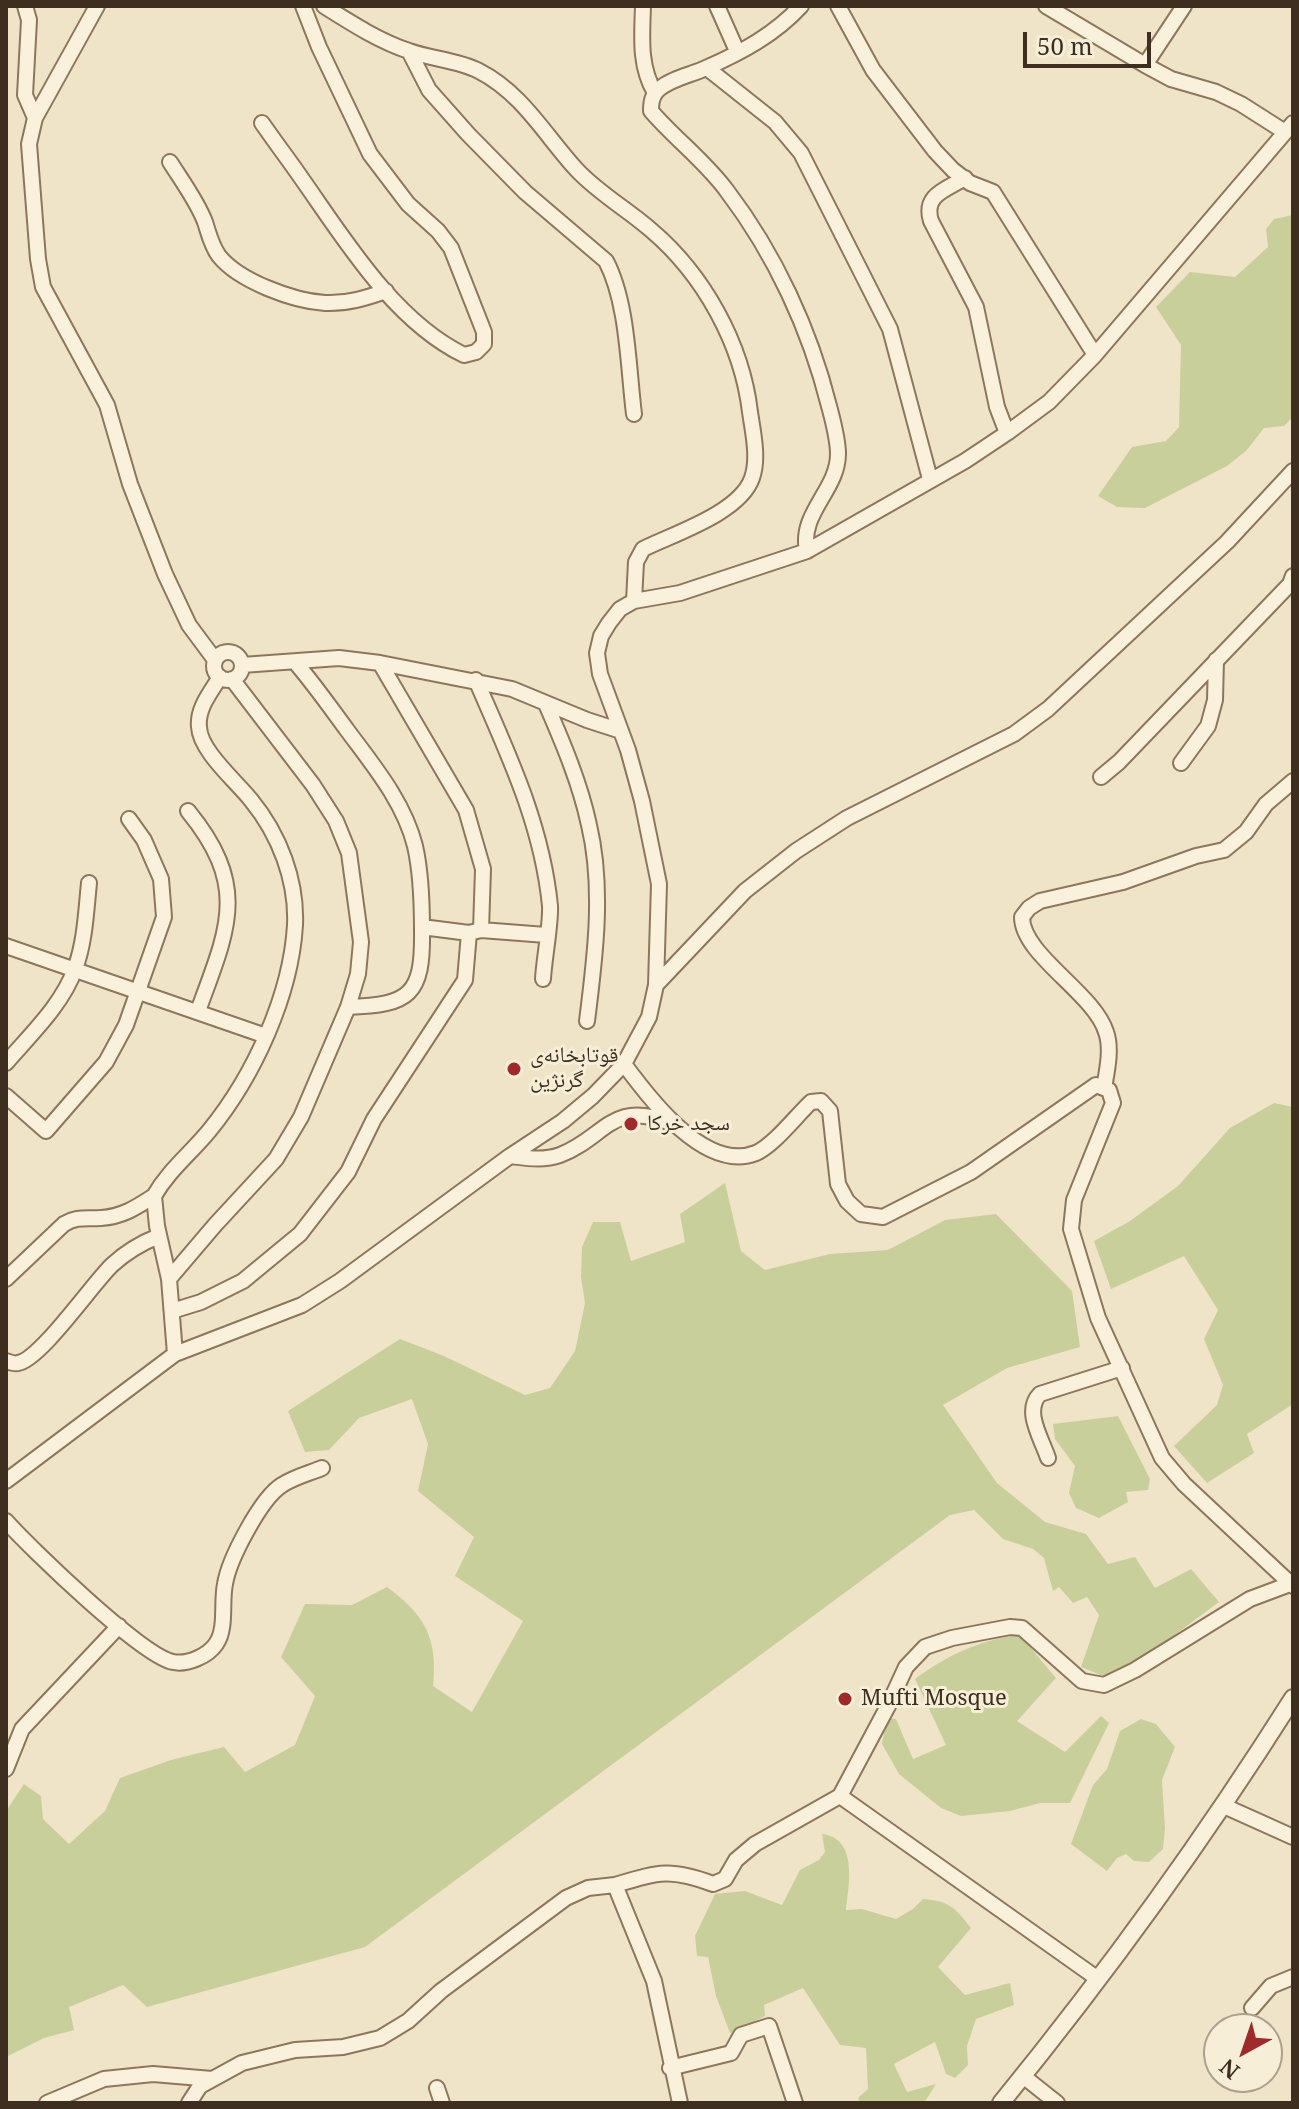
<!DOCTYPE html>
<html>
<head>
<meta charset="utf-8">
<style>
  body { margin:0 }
  #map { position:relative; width:1299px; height:2109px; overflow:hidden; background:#f0e4c8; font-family:"Noto Serif",serif }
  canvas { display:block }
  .frame { position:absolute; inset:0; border:8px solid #3d2e20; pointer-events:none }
  .north { position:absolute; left:1203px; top:2013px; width:80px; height:80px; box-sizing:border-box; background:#f7eed8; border:2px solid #ada18e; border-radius:50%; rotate:220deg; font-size:22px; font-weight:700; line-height:32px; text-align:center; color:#3d2e20 }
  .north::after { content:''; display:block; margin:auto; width:28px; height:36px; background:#9e2a2b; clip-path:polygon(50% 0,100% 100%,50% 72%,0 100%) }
  .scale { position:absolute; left:1023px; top:32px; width:128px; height:36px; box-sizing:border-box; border:4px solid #3d2e20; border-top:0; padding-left:10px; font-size:24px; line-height:28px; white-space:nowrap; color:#3d2e20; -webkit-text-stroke:6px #f7eed8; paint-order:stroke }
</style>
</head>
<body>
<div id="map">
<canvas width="1299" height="2109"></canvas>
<div class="frame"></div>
<div class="north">N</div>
<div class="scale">50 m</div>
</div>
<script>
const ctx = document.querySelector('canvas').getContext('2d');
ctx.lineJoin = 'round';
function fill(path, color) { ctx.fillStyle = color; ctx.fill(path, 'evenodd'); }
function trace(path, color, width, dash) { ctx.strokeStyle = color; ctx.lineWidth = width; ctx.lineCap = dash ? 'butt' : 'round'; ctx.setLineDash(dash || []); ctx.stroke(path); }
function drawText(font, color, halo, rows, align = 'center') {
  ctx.font = font + ' "Noto Serif","Noto Naskh Arabic",serif'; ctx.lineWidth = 6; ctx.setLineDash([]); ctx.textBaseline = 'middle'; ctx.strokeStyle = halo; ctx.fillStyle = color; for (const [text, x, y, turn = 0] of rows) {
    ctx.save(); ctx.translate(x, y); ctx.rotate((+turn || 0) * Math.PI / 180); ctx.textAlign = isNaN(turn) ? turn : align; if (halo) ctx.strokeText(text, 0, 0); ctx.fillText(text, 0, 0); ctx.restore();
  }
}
fill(new Path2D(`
  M1293,215V417L1284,426L1264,428L1246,451L1227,466L1145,508L1117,507L1098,496L1132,447L1166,441L1179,427L1181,345L1156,307L1190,272L1235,277L1268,247L1266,229L1274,219Z
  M1274,1103L1293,1107V1404L1247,1434L1254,1453L1207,1483L1174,1446L1217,1405L1223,1385L1204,1339L1218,1310L1184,1256L1111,1289L1094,1241L1130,1221L1178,1186L1230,1128Z
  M725,1183L741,1251L765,1270L830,1254L888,1250L945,1220L996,1214L1072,1291L1080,1347L1007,1368L943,1405L997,1483L1045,1522L1086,1534L1108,1564L1135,1557L1155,1588L1191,1569L1219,1602L1134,1665L1103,1676L1081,1667L1099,1615L1087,1597L1073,1603L1059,1587L1053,1591L1044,1558L1033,1549L1003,1539L974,1510L950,1515L365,1947L147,2007L123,1985L69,2007L74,2030L44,2038L6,2057V1811L24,1784L41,1796L43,1819L69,1844L105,1811L120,1778L171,1760L224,1747L245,1772L295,1745L315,1696L281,1657L305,1604L352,1605L387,1587C425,1615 438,1638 433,1686L472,1712L523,1621L455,1576L474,1537L418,1491L428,1444L412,1399L359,1418L329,1450L305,1452L288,1411L400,1339L444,1356L525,1395L550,1388L575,1351L585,1303L581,1277L582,1247L593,1222H620L631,1261L685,1242L680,1214Z
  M1118,1416L1150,1479L1148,1490L1126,1492L1128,1502L1099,1518L1076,1508L1069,1493L1075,1466L1055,1439L1053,1424Z
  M1020,1635L1056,1678L1017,1721L1065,1752L1101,1716L1109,1723L1070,1803H1040L1010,1811L961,1816L941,1808L899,1774L882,1744L887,1718L896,1719L913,1759L946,1745L915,1679C947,1655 980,1640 1020,1635Z
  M1141,1719L1156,1724L1175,1747L1162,1780L1165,1829L1163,1849L1149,1862L1134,1861L1126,1854L1117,1858L1107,1871L1071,1844L1093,1785L1107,1769L1120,1731Z
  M822,1834C858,1838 849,1884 846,1910L862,1909L896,1919L913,1909L923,1899C950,1901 955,1908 971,1928L938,1967L965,1995L1010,1983L1014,2005L976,2019L967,2046L968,2065L955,2078L946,2074L935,2042L894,2064L907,2092L936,2084L924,2103H860L858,2098L868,2089L866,2048L840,2045L803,1988L764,2005L765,2016L755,2021V2027L730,2033L716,1996L708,1957L697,1956L695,1936L715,1894L745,1891L782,1905L800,1870L819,1860L825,1852Z`), '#c9cf9b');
const minor = new Path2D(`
  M25,6L29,20L25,95L35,118
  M97,6L35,118L29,144L38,259L43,287L107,405L130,484L165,574L189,625L215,660
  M324,6C351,23 379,41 409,51C431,59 458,60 479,71C522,93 545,135 576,169C598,193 627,209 651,230C704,275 742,344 750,412C753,433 759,458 752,478C740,513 673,534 643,549L636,562L634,601
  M643,6C642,37 639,66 655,93
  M717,6L737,51
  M801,6C774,35 742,52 706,68C691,75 672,78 659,89C652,95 651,102 651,111C675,139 705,161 727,191C775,254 810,330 829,406C833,421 838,439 838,454C838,490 799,513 807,551
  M838,6L873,70L935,151L953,170L970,183L993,192L1095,355
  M1046,6L1145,65L1171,79L1216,92L1241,104L1285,132
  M409,51L429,90L468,134L525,192L606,261C628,303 628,367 634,414
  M1145,65L1184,6
  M707,68L775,122L801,153L890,329L930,479
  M262,123C275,142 289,160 302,179C345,240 394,321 464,355L476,352L484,344V332L451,248L438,231L408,204L370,154L319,47L303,6
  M170,162C182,181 197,201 205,222C209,234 211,245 219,256C239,281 293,301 325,303C347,304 366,298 386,291
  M965,178C945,190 923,195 931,221L976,307L997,407L1007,433
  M214 666a14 14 0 1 1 28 0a14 14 0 1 1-28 0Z
  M295,662C314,684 330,707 347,730C373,765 404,802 415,846C421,872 422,904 422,931C423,995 410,1005 348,1007
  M380,663L466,810L483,869L481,930
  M242,665L339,658L380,663L512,689L587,720L621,731
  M476,680C508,754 542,824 550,906C551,924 544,959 543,979
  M546,704C563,743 580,783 589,825C604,888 595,958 587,1021
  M1181,763L1208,726L1215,700L1216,660
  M1101,777L1119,762L1290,584L1293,576
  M188,811C250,887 228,929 198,1011
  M422,927L469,933L481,930L546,935
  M6,946L266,1036
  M656,985L745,891L796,851L847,818L1014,734L1048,709L1227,542L1293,471
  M6,1063C31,1034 62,1005 75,969C85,942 86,912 89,883
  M624,1064C649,1098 705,1173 756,1153C774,1145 796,1116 811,1102L821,1101L830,1111L838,1184L847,1201L861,1214L883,1217L971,1172L1096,1085L1109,1090L1113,1103L1074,1200L1071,1229L1098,1318L1162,1458L1184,1484L1293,1586
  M1104,1088C1107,1071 1112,1048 1106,1032C1094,993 1022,955 1022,917L1029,908L1040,901L1123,882L1196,856L1224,850L1246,832L1266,804L1293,781
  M6,1096L46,1131L106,1062L126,1025L164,917L161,879L144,840L129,819
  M510,1156C527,1158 543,1161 560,1155C605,1138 611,1100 668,1122
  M6,1279L64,1224C77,1216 86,1219 101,1218C122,1217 137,1207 154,1196
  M169,1279L215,1225L276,1159L301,1117L348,1007L358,974L361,942L349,853L336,821L313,785L232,679
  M172,1311L201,1302L243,1281L300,1234L348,1172L374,1119L465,980L469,933
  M175,1354L169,1279L157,1226L154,1196C169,1170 191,1153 209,1131C254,1076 291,995 295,925C297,880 279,834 251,800C236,781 200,751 199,727C197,708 211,692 220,677
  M6,1361C9,1362 15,1364 18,1363C40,1360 93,1283 112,1265C126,1252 141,1243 159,1236
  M1048,1458C1042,1439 1023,1411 1040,1394L1122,1368
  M6,1481L175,1354L302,1305L340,1281L510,1156L563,1121L593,1096L624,1064L649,1017L656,985L659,884L642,801L628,750L600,674L597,653L601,636L609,623L620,609L634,601L680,593L807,551L965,461L1007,433L1049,402L1095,355L1293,123
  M6,1521C31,1549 142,1656 173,1662C187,1665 208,1656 216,1644C227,1628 221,1603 225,1584C229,1559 261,1498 282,1485C294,1477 310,1473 322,1468
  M6,1769L22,1729L119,1626
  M840,1796L1098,1979
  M1224,1806L1293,1837
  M1252,2008L1271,1986L1293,1977
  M670,2068L731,2053L741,2035L769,2026L795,2103
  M1023,2076L1057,2103
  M437,2088L442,2103
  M47,2103L104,2079L153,2074L212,2079
  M189,2103L200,2086L242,2063L295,2050L343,2047L380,2038L408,2021L441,1991L566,1898L588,1888L615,1885
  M680,2103L654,1981L615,1885C659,1872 670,1868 713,1884L725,1879L736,1860L755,1844L840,1796L888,1706L906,1667L925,1647L952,1638L1010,1627L1022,1628L1082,1681L1104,1685L1135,1670L1250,1599L1290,1584`);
const tertiary = new Path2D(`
  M1001,2103C1106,1974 1204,1839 1293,1698`);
trace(minor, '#8d765c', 18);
trace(tertiary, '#8d765c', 20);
trace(minor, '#faf1dc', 14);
trace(tertiary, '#faf1dc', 16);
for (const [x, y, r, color] of [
  [514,1069,8,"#9e2a2b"],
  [631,1124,8,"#9e2a2b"],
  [845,1699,8,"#9e2a2b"]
]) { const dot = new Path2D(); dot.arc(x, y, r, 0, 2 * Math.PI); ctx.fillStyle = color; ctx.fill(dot); trace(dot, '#f7eed8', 3); }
drawText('22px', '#3d2e20', '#f7eed8', [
  ["قوتابخانەی",530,1056],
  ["گرنژین",530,1081],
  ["سجد خركا",647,1124],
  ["Mufti Mosque",861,1699]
], 'left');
</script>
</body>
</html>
